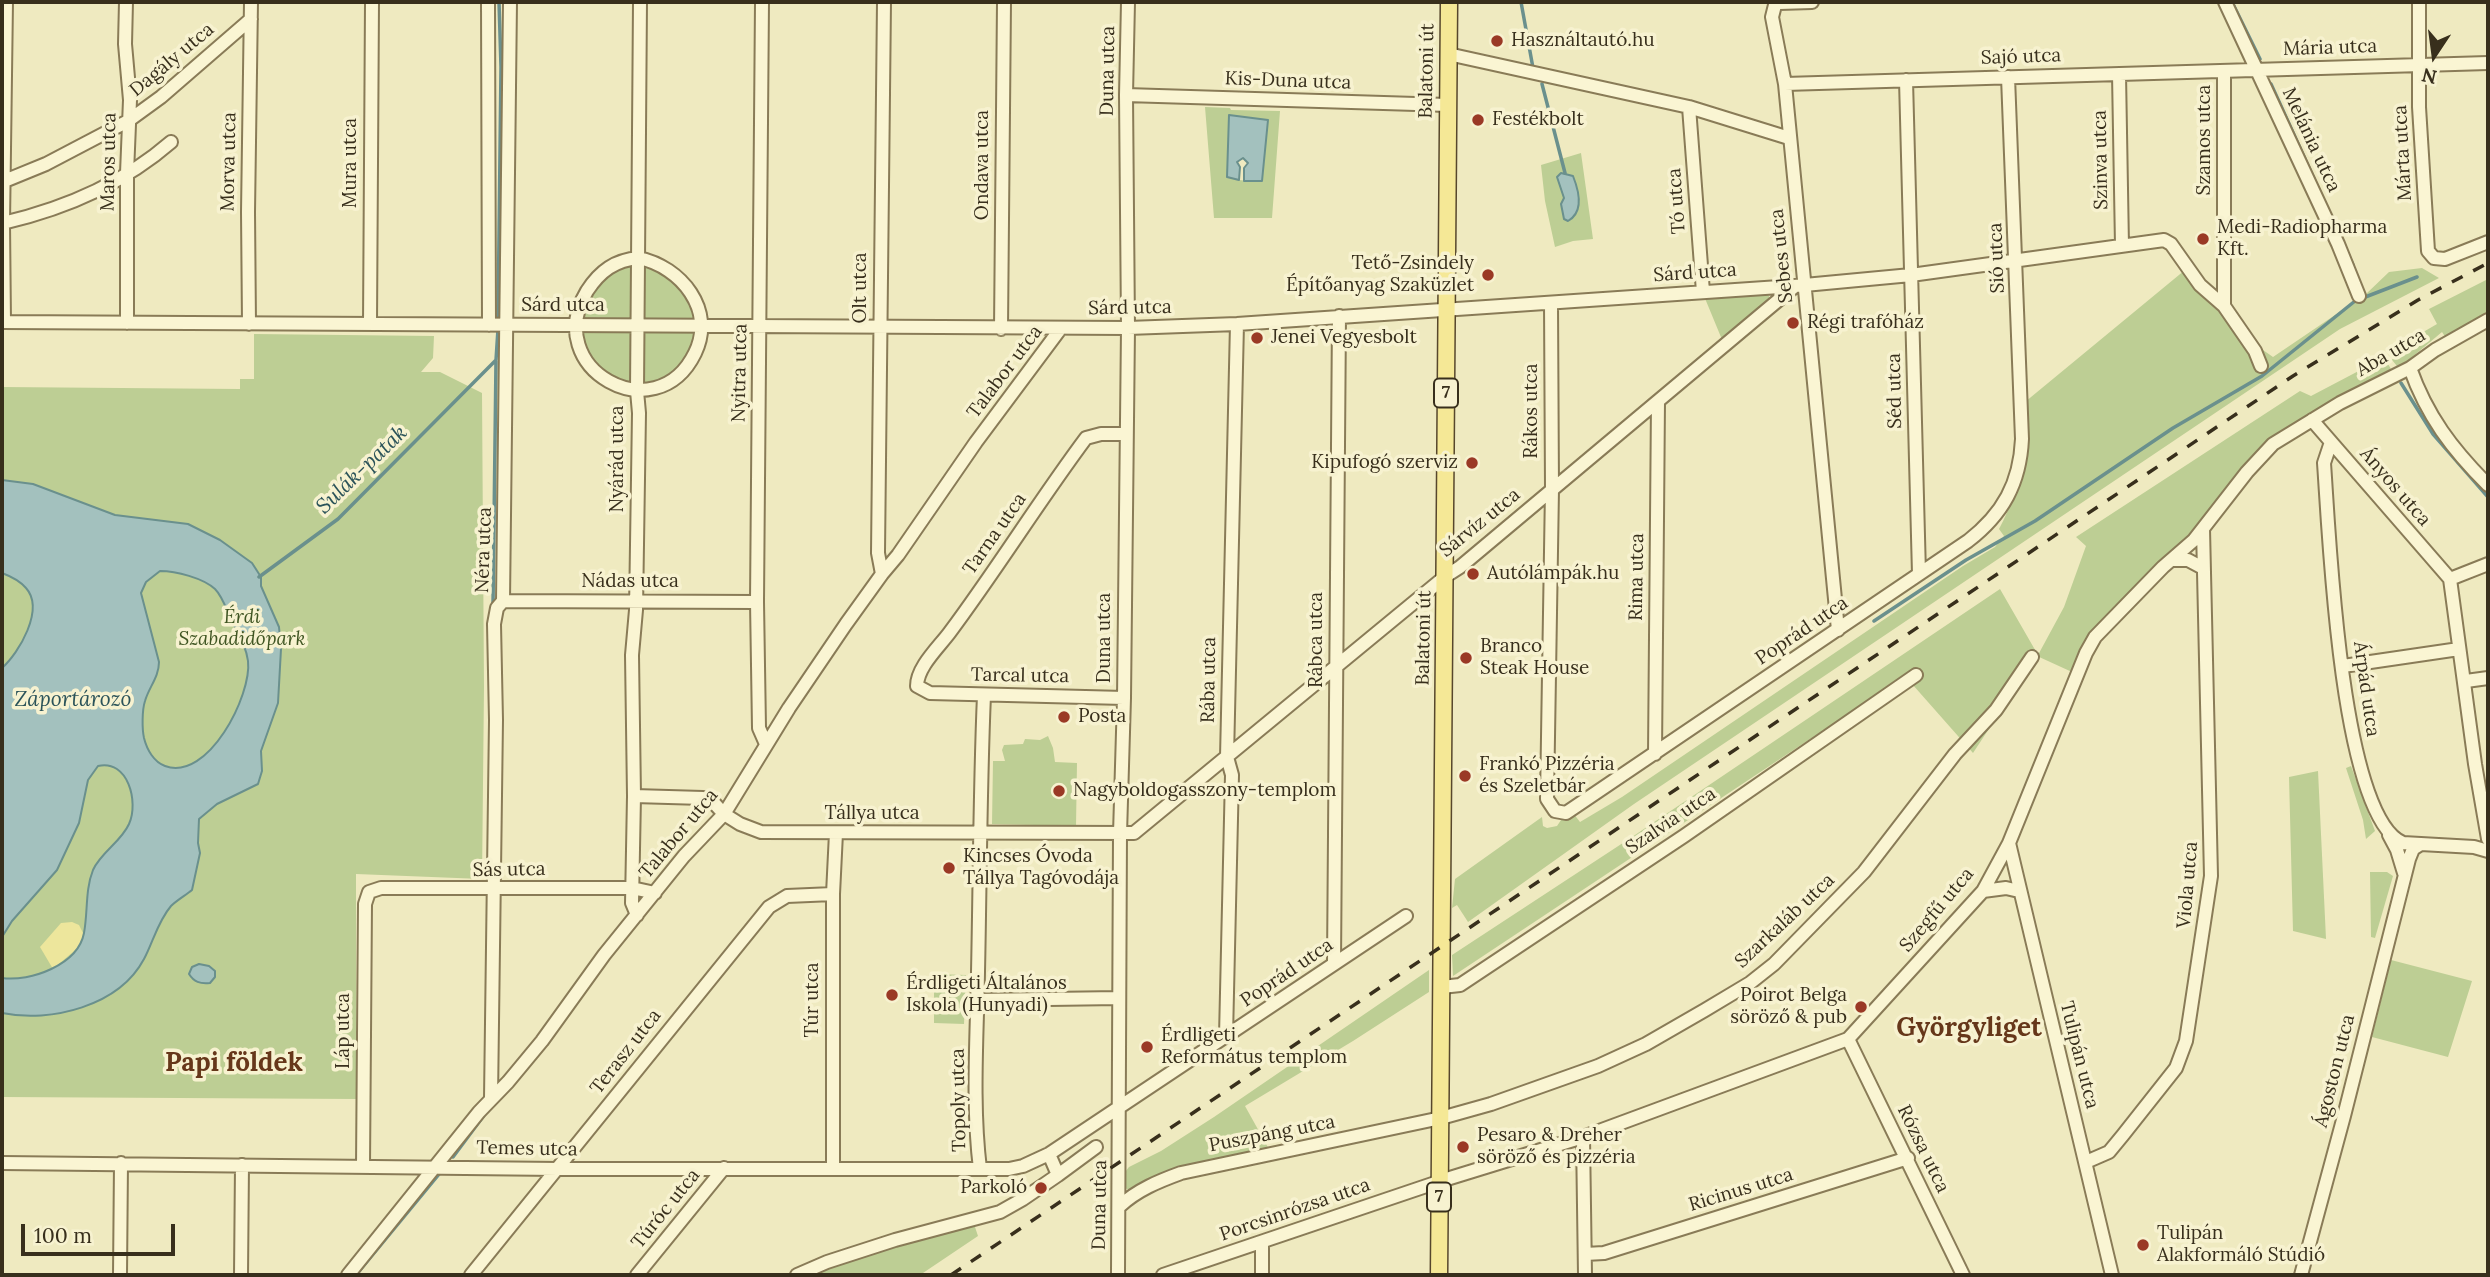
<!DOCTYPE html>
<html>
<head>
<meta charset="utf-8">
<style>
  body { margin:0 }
  #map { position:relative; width:2490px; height:1277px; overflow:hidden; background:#efeac0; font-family:Lora,serif }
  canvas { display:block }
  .frame { position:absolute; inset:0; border:4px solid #382f1c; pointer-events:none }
  .north { position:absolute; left:2399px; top:21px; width:70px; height:70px; -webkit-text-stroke:5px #f7f2d0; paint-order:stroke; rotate:193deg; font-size:19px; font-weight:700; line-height:28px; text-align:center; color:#382f1c }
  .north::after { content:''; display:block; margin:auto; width:24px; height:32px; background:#382f1c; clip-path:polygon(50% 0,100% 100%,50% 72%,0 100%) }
  .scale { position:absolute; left:21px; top:1224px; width:154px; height:32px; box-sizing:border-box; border:4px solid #382f1c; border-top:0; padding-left:9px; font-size:21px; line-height:24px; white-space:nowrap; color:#382f1c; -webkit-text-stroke:5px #f7f2d0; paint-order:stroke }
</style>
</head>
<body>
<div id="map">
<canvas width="2490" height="1277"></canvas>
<div class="frame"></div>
<div class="north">N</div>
<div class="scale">100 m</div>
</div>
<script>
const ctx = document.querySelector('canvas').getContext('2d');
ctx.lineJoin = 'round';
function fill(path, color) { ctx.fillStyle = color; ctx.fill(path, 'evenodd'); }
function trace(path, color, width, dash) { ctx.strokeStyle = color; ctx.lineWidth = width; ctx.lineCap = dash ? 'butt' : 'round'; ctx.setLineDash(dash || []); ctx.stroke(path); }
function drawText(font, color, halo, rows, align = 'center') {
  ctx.font = font + ' Lora,serif'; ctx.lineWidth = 7; ctx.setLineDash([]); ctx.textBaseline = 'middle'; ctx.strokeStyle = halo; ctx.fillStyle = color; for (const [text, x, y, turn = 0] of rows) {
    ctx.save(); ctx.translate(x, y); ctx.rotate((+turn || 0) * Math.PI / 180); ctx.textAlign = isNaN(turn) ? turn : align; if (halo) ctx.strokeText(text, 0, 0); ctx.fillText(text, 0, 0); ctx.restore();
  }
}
fill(new Path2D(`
  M1205,107L1230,108L1231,110L1280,111L1272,218H1214ZM1229,115L1259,182L1239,180L1227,177Z
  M1581,153L1593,239L1573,241L1555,247L1545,201L1541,165Z
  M639,258L689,289L701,336L667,383H609L576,336L594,280Z
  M2422,268L2439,278L2340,329L1634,804L1468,922L1457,905L1452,908L1455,879L1542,817L1543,826L1547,828L1557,826L1563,817L1573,813L1580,822L1622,797L1963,566L1995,547L2004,536L1999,529C2023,484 2021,451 2025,402L2185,270L2223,309L2254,353L2263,350L2273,357L2366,294L2389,272Z
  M2488,279V314L2446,338L2442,332L2405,363L2397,366L2392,360L2401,345L2437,324L2429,309Z
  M1766,293L1769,296V302L1723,342L1704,296Z
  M254,334L434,336L433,358L421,372H440L482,393L484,687L482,879L356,874V1099L2,1097V387L240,389V379H254Z
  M2382,361L2388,364L2391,369L2386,376L2287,431L2224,496L2072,672L2037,656L1973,753L1905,676L1453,976L1452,955L1632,837L2000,589L2038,655L2064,607L2086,546L2076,537L2300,391L2311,396L2370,365Z
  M1048,736L1053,748L1055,762L1077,763L1076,826L992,824L993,761H1005L1002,750L1004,745L1023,744L1025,739L1040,740Z
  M2351,766L2375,831L2366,839L2363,820L2346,768Z
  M2318,771L2326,939L2293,931L2289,777Z
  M2370,872H2387L2393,876L2375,938L2371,937Z
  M2391,960L2472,981L2448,1057L2372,1037Z
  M1429,970V992L1353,1041L1245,1106L1275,1160L1180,1180L1178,1170L1131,1191L1125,1188V1172L1129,1167L1161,1151L1214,1117Z
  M934,974L966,975L964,1024L934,1023Z
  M971,1215L978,1236L920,1275H788L826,1257Z`), '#bdce94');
fill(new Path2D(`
  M72,922L79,925L84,935L80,946L53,969L40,947L61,923Z`), '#ede69c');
const water = new Path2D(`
  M1229,115L1268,120L1262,181H1244V168L1248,163L1243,158L1237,162L1240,167L1239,180L1227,177Z
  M1561,173L1573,176C1579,191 1584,212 1568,221L1564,219L1561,204L1564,198L1557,177Z
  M2,480L33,484L115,515L188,524L220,540L252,563L261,577V586L279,627L281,649L278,703L261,751L262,771L258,784L217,804L199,819L198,843L200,853L192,890C186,895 177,900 171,906C158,921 153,942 144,959C119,1006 51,1023 2,1013V978C30,982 78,965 84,933C88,912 85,890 93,870C101,852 121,842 129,824C139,802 128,759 98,766L88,780L79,823L57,870L12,921L2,937V668C19,653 45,609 26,588C20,581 10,576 2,573ZM160,571C176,571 203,578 215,589C222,596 226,608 230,617C237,632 246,645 248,661C252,695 208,782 165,766C154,762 147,750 144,738C142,729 142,710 145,701C149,687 159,677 159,662L141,593L146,582Z
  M199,964L209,966L215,971V977L210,983C200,984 194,982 189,974L192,967Z`);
fill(water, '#a3c1be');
trace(water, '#6a908d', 2);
trace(new Path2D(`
  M1521,2L1533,68
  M2232,2L2260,59
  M1542,84L1565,173
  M2271,84L2353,265
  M498,322L501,67L499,2
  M2401,383L2433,434L2488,497
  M259,577L338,519L496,360L498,329
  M493,605L496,361
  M1874,621L1966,560L2035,521L2173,428L2262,376L2355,301L2417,277
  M453,1157L485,1114
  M356,1275L440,1173`), '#6a908d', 3.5);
const minor = new Path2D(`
  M126,2L125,44L130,100L127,173V323
  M488,2L489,325
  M762,2L757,602L759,728L766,744
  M1812,2L1779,3L1775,5L1772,17L1785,84L1838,630
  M2225,2L2338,244L2359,296
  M2419,2V107L2428,251L2434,258L2445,259L2488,242
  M1448,54L1689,107L1789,138
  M2224,71V306L2255,351L2261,366
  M2119,74L2122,246
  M1906,80L1919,574
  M1785,84L2488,63
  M1126,95L1448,105
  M1689,107L1703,292
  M2,182L46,164L128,121L161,97L251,19
  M3,223C63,209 124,183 171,142
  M639,258C681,267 716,310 695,353C656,433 540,369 587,291C600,271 615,260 639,258Z
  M1551,303L1552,489L1547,799L1555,811L1566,813L1968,541C2003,514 2020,483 2022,439L2008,77
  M2,322L1128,328L1237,324L1794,286L1911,275L2164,240L2171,244L2200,285L2224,306
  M4,322L3,223L6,2
  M249,324L248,212L251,2
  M370,324L372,2
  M1001,329L1004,2
  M2410,368C2427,416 2452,449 2488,485
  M2312,420L2450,579
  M2331,442L2324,463C2329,530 2340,817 2403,843L2474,847L2488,851
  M2173,560H2188L2203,568
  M882,574L878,553L884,2
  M2450,579L2475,764L2488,839
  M2450,579L2488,564
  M503,601L757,602
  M2343,666L2459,649
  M2466,681L2488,678
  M1124,698L930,693L917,686C917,667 939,647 950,632C997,569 1039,501 1086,438L1101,434H1125
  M1655,754L1658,401
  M634,796L703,798L714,803L724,814L740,824L761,832L1134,833L1446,576L1460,567L1794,287
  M2389,835L2397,850L2404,873
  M2009,843L2112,1275
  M1983,891L2006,888L2019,891
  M637,915L632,903L634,796L632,655L636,610L639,413L637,391L640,2
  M1334,964L1339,316
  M1442,987L1460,985L1684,836L1916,675
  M978,1000L1119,998
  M1226,1036L1232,775L1227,757L1237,324
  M1848,1039L1963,1275
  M491,1098L496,720L494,624L497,608L503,601L510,2
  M1583,1137L1585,1275
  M2086,1162L2109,1152L2123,1135L2176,1068L2186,1041L2211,876L2203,529
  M2,1163L558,1169H1009L1023,1166L1049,1154L1406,916
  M363,1166L365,904L369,892L381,888H632L655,893
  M833,1168V894L836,833
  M980,1169C972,1104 977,1037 978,972C980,879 980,787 984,695
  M1058,1175L1096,1147
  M1120,1206C1137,1190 1159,1181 1181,1173L1441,1118L1491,1104L1598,1066L1646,1044L1705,1010L1750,983L1774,964L1864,872L1955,754L1996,710L2032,657
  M1585,1254L1604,1253L1908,1158
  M120,1275L121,1163
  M241,1275L242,1165
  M348,1275L479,1112L508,1082L542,1041L604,955L684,856L724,814L789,708L846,624L882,574L898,555L976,442L1061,328
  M471,1275L769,907L787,896L833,894
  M637,1275L724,1168
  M797,1275L827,1262L895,1240L1000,1212L1023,1199L1058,1175L1049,1154
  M1118,1275L1120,834L1124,698L1128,328L1126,95L1128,2
  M1163,1275L1450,1178L1583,1137L1848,1039L1983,891L2009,843L2086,653L2095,637L2163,567L2194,540L2247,472L2273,444L2340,403L2410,368L2435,350L2488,320
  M1262,1275V1242
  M2301,1275L2344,1116L2409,859L2413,849L2421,844`);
const major = new Path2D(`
  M1439,1275L1449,2`);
trace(minor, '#897b57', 16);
trace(major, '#57472c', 19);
trace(minor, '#faf5d3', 12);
trace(major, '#f5e896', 16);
trace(new Path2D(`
  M951,1275L2293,376L2418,300L2488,263`), '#382f1c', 3.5, [12, 12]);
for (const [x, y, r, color] of [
  [1497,41,7,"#9a3925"],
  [1478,120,7,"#9a3925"],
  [2203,239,7,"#9a3925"],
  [1488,275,7,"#9a3925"],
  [1793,323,7,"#9a3925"],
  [1257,338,7,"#9a3925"],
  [1472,463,7,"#9a3925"],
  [1473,574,7,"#9a3925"],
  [1466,658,7,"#9a3925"],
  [1064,717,7,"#9a3925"],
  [1465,776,7,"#9a3925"],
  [1059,791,7,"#9a3925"],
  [949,868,7,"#9a3925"],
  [892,995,7,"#9a3925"],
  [1861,1007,7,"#9a3925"],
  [1147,1047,7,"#9a3925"],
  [1463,1147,7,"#9a3925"],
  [1041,1188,7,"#9a3925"],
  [2143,1245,7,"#9a3925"]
]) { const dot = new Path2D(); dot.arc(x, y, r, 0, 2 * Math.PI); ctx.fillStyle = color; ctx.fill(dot); trace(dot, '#f7f2d0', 2.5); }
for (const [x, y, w] of [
  [1446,393,24],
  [1439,1197,24]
]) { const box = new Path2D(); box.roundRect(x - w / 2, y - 14.5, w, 29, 5); ctx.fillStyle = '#f7f2d0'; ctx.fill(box); trace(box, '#382f1c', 2); }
drawText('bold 18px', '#382f1c', null, [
  ["7",1446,393],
  ["7",1439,1197]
]);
drawText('19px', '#382f1c', '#f7f2d0', [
  ["Használtautó.hu",1511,41],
  ["Festékbolt",1492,120],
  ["Medi-Radiopharma",2217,228],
  ["Kft.",2217,250],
  ["Tető-Zsindely",1474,264,"right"],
  ["Építőanyag Szaküzlet",1474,286,"right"],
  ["Régi trafóház",1807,323],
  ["Jenei Vegyesbolt",1271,338],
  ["Kipufogó szerviz",1458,463,"right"],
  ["Autólámpák.hu",1487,574],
  ["Branco",1480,647],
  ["Steak House",1480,669],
  ["Posta",1078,717],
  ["Frankó Pizzéria",1479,765],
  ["és Szeletbár",1479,787],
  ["Nagyboldogasszony-templom",1073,791],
  ["Kincses Óvoda",963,857],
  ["Tállya Tagóvodája",963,879],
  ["Érdligeti Általános",906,984],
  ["Iskola (Hunyadi)",906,1006],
  ["Poirot Belga",1847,996,"right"],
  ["söröző & pub",1847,1018,"right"],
  ["Érdligeti",1161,1036],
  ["Református templom",1161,1058],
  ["Pesaro & Dreher",1477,1136],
  ["söröző és pizzéria",1477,1158],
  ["Parkoló",1027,1188,"right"],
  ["Tulipán",2157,1234],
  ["Alakformáló Stúdió",2157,1256]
], 'left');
drawText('19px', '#382f1c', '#f7f2d0', [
  ["Mária utca",2330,48,-2],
  ["Sajó utca",2021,57,-2],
  ["Dagály utca",172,60,-40],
  ["Duna utca",1108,71,-89],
  ["Balatoni út",1427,71,-89],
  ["Kis-Duna utca",1288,81,2],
  ["Szamos utca",2205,140,-90],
  ["Melánia utca",2311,140,65],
  ["Márta utca",2403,153,-93],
  ["Szinva utca",2101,160,-91],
  ["Maros utca",109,162,-89],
  ["Morva utca",229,162,-89],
  ["Mura utca",351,163,-90],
  ["Ondava utca",983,165,-90],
  ["Tó utca",1677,201,-94],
  ["Sebes utca",1782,256,-96],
  ["Sió utca",1997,258,-92],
  ["Sárd utca",1695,273,-4],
  ["Olt utca",861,288,-90],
  ["Sárd utca",563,306],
  ["Sárd utca",1130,308,-1],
  ["Aba utca",2391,353,-30],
  ["Talabor utca",1005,372,-53],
  ["Nyitra utca",740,373,-89],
  ["Séd utca",1895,391,-91],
  ["Rákos utca",1532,411,-90],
  ["Nyárád utca",618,459,-90],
  ["Ányos utca",2395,487,49],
  ["Sárvíz utca",1480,523,-39],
  ["Tarna utca",995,534,-55],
  ["Néra utca",484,550,-88],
  ["Rima utca",1637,577,-89],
  ["Nádas utca",630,582],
  ["Poprád utca",1802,631,-34],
  ["Duna utca",1105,638,-90],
  ["Balatoni út",1424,638,-89],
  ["Rábca utca",1317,640,-90],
  ["Tarcal utca",1020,676,1],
  ["Rába utca",1209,680,-89],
  ["Árpád utca",2366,689,82],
  ["Tállya utca",872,814],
  ["Szalvia utca",1671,821,-34],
  ["Talabor utca",679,834,-50],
  ["Sás utca",509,870,-1],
  ["Viola utca",2188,885,-85],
  ["Szegfű utca",1937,910,-50],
  ["Szarkaláb utca",1785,921,-43],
  ["Poprád utca",1287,973,-34],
  ["Túr utca",813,1000,-90],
  ["Láp utca",344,1031,-90],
  ["Terasz utca",626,1052,-52],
  ["Tulipán utca",2079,1055,76],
  ["Ágoston utca",2335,1071,-76],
  ["Topoly utca",959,1100,-91],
  ["Puszpáng utca",1272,1134,-11],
  ["Temes utca",527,1149,1],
  ["Rózsa utca",1923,1149,64],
  ["Ricinus utca",1741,1190,-17],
  ["Duna utca",1100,1205,-89],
  ["Túróc utca",666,1209,-51],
  ["Porcsinrózsa utca",1295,1210,-19]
]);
drawText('italic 19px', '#3f5522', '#f7f2d0', [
  ["Érdi",242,618],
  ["Szabadidőpark",242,640]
]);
drawText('italic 21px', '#2b5359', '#f7f2d0', [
  ["Sulák-patak",362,470,-44],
  ["Záportározó",73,700]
]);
drawText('bold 26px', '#66371a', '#f7f2d0', [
  ["Györgyliget",1969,1029],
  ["Papi földek",234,1064]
]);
</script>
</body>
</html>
